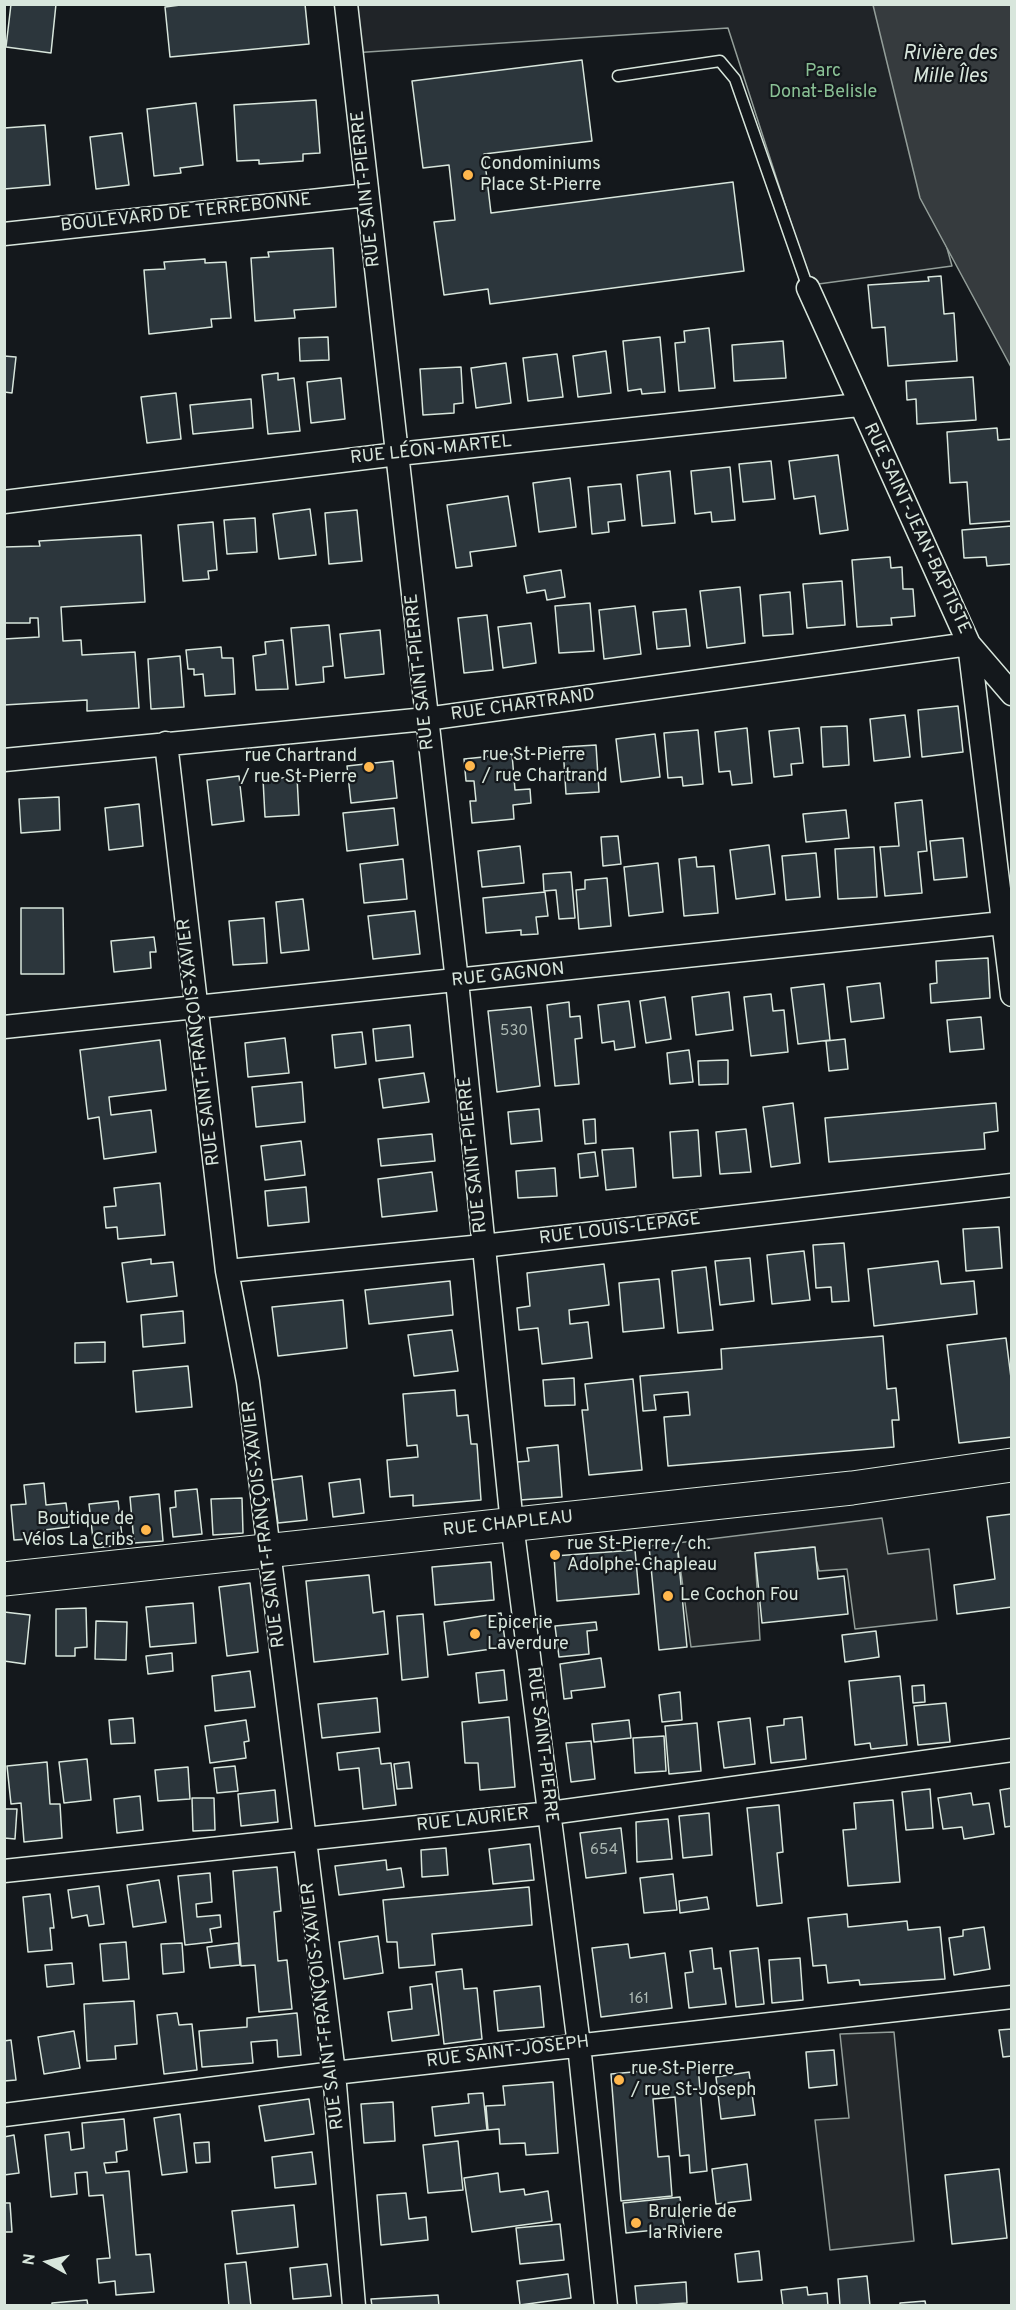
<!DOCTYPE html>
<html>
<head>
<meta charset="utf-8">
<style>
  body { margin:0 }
  #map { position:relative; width:1016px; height:2310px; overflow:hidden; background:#14181c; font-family:Overpass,sans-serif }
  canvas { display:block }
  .frame { position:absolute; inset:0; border:6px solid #d8e6dc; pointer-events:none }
  .north { position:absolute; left:18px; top:2232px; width:60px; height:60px; -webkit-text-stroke:4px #14181c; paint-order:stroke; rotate:278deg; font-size:16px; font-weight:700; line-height:24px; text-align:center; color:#d8e6dc }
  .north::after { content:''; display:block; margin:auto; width:21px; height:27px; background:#d8e6dc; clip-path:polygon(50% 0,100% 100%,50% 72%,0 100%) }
</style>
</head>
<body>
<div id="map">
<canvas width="1016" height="2310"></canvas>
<div class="frame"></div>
<div class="north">N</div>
</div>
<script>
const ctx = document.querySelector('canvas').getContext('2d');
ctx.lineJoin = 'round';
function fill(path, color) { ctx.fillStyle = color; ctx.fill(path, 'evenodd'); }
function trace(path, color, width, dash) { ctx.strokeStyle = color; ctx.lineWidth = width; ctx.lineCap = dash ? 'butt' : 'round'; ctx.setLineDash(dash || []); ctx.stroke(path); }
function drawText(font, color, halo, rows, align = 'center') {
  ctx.font = font + ' Overpass,sans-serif'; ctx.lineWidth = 4.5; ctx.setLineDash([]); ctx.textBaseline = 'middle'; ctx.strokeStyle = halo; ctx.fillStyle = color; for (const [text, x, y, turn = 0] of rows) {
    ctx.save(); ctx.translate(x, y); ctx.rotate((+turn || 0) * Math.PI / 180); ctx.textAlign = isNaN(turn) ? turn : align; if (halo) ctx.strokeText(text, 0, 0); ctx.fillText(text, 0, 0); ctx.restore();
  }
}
const green = new Path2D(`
  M349,5H879L952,266L811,285L728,28L352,53Z`);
fill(green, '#202428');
trace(green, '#939e99', 1.5);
const parking = new Path2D(`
  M882,1518L888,1554L929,1549L937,1620L855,1629L847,1569L819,1571L813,1547L755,1553L760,1640L691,1647L677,1543Z
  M894,2032L914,2241L830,2250L815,2120L849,2118L840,2034Z`);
fill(parking, '#24282b');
trace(parking, '#939e99', 1.5);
const water = new Path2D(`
  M873,5H1011V367L920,198Z`);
fill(water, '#363b3e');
trace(water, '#939e99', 1.5);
const building = new Path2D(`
  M11,4H56L51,53L6,47Z
  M188,4H305L309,44L170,57L165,7Z
  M582,60L592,141L484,154L491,213L733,182L744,271L490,304L488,289L444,295L434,222L455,220L449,165L423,168L412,81Z
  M316,100L320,153L303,154V161L259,164V160L237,161L234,105Z
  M196,103L203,165L180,168L181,173L154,176L147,109Z
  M45,125L50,185L4,189V128Z
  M122,133L129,185L96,189L90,137Z
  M333,248L336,307L294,310L295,318L255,321L251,258L269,257L268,252Z
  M205,259V263L226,262L231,318L211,319L212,327L149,334L144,270L165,269L164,262Z
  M941,276L944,314L954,313L957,361L888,366L885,327L872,328L868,285L929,281L928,277Z
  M709,328L715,388L679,391L675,343L685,342L684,331Z
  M328,337L329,360L300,361L299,338Z
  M660,337L665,392L642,394L641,389L628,391L623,341Z
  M783,341L786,378L734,381L732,345Z
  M606,351L611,393L578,397L573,356Z
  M557,354L563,397L528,401L523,358Z
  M4,356L16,357L12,393L4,392Z
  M506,363L511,403L476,408L471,368Z
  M461,367L463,403L454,404V413L423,415L420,369Z
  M278,373V380L294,378L300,431L268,434L262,375Z
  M973,377L976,420L917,424L916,399L907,400L906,381Z
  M341,378L345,419L311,423L307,382Z
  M176,393L181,439L147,443L141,397Z
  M251,399L253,428L193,434L190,405Z
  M997,428L998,440L1011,439L1012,521L970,524L967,482L950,483L947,432Z
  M838,455L848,530L820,534L815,496L794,499L789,461Z
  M771,461L775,499L743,502L739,464Z
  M730,467L735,520L712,522L711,512L695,514L691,471Z
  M670,471L675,523L642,526L637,475Z
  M570,478L576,527L539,532L533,483Z
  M621,484L625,520L608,522L609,532L592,534L588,487Z
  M508,496L516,546L470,552L472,566L456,568L447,505Z
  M310,509L316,555L279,559L273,514Z
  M357,510L362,561L329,564L325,513Z
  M255,518L257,552L227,554L224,520Z
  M213,522L217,570L208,571L209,579L183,581L178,525Z
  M1012,526V564L987,566L986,557L964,558L962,530Z
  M141,535L145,602L61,607L63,641L81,640L82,655L135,652L139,708L87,711V700L4,705V639L39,637L38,618H30V623H4V547L40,546L39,541Z
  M890,557L891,568L902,567L903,589H913L915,616L891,618L892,625L857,627L852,560Z
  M561,570L565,597L547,600L545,590L527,593L524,576Z
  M842,581L845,625L807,628L803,584Z
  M740,587L745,643L707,648L700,591Z
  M790,592L793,634L763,636L760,595Z
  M590,603L594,651L559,653L555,606Z
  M635,606L641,654L604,659L599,610Z
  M686,609L690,646L657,649L653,612Z
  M487,615L493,670L464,673L458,618Z
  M531,623L536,663L503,668L498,627Z
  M329,625L333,666L323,667L324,682L296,685L291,628Z
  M380,630L384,674L345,678L340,634Z
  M283,640L288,689L256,690L253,656L266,654L265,642Z
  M221,647L222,658H233L235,694L205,696L203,674L194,675V669H188L186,650Z
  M180,656L184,707L151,709L148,659Z
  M958,706L963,752L922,757L918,710Z
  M905,715L910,757L874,761L870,719Z
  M847,726L849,765L823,767L821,727Z
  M747,728L752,783L732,785L730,771L719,772L715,732Z
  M799,728L803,763L791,764L792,775L774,777L769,731Z
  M698,730L703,784L683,786L682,777L668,778L664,733Z
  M655,734L660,777L621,782L616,739Z
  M596,745L599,792L566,794L563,747Z
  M512,754L515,790L530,789L531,803L513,805L514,819L472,823L470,801H476L474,781H466L464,759Z
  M393,761L397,798L351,803L347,766Z
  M239,776L244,821L212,825L207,780Z
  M297,777L299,815L265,817L263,779Z
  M59,797L60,830L21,833L19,799Z
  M922,800L927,851L918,852L922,893L885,896L880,847L899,846L895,803Z
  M139,804L143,846L109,850L105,808Z
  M394,808L398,845L347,851L343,813Z
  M846,810L849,838L806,842L803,814Z
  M618,836L621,864L603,866L601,837Z
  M963,838L967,877L934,880L930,841Z
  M769,845L775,894L736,899L730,850Z
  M520,846L524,883L482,887L478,851Z
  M874,847L877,897L838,899L835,849Z
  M816,853L820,897L786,900L782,856Z
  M696,857L697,867L714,866L718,913L684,916L679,859Z
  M403,859L407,899L364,903L360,864Z
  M658,863L663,912L629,916L624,867Z
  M571,872L575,918L559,919L556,890L544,891L543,874Z
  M607,878L611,926L579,929L576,890L585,889V880Z
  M545,892L548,916L536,917L538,934L521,935V930L486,933L483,898Z
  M303,899L309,950L281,953L276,902Z
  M21,908H63L64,974H21Z
  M415,911L420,954L373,959L368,916Z
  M264,918L267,963L233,965L229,921Z
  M154,937L156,952H150L151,968L114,972L111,941Z
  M988,958L990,998L931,1003L930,984L937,983L936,961Z
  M880,983L884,1018L851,1022L847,987Z
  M824,984L830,1040L798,1044L791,988Z
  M729,992L733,1030L696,1035L692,997Z
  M771,994L773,1011L784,1010L788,1052L751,1056L744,997Z
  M665,997L671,1039L646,1043L640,1001Z
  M629,1001L635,1047L615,1050L614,1041L602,1043L598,1005Z
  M569,1002L570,1017L580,1016L582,1038L575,1039L579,1084L555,1086L547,1005Z
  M531,1007L540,1086L497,1092L488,1011Z
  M981,1017L984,1049L950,1052L947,1020Z
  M410,1025L413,1057L376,1061L373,1029Z
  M362,1032L366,1064L335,1068L332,1035Z
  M285,1038L289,1073L248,1077L245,1043Z
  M845,1039L848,1069L829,1071L826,1041Z
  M160,1040L166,1090L109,1097L111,1115L151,1110L156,1152L104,1159L99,1117L88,1119L80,1050Z
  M689,1050L693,1082L670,1084L667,1053Z
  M728,1060V1084L699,1085L698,1061Z
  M424,1073L429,1102L383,1108L379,1079Z
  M302,1082L305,1122L256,1127L252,1087Z
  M793,1103L800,1163L771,1167L763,1107Z
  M996,1103L998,1131L984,1133L985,1149L829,1162L825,1118Z
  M539,1109L542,1141L511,1144L508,1112Z
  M595,1119L596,1143L585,1144L583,1120Z
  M746,1129L751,1172L720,1174L716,1132Z
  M698,1130L701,1176L673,1178L670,1132Z
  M432,1134L435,1161L381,1166L378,1139Z
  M301,1141L305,1175L265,1180L261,1146Z
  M633,1148L636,1187L606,1190L602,1150Z
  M595,1152L598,1176L580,1178L578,1154Z
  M555,1168L557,1196L518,1198L516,1171Z
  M432,1172L437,1211L382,1217L378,1179Z
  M160,1183L165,1235L118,1239L117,1227L106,1228L104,1207L116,1206L114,1188Z
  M306,1187L309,1222L268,1226L265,1191Z
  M999,1227L1002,1268L966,1271L963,1229Z
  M844,1243L849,1301L832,1302L831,1287L816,1288L813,1245Z
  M804,1251L810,1300L772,1304L767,1255Z
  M750,1258L754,1301L720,1305L715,1261Z
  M151,1259V1264L173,1262L177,1296L127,1302L122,1263Z
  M938,1261L941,1284L974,1281L977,1314L874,1326L868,1269Z
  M604,1264L609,1305L569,1310L570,1324L588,1322L592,1358L542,1364L538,1328L519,1330L517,1308L530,1306L527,1273Z
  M706,1267L713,1330L678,1333L672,1271Z
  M659,1279L664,1328L623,1332L619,1283Z
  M450,1281L453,1315L369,1324L365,1290Z
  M343,1300L347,1348L278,1356L272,1307Z
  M183,1311L185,1343L143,1347L141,1315Z
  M452,1330L458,1371L414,1376L408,1335Z
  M883,1336L887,1389L896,1388L899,1420H892L894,1447L668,1466L664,1417L690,1415L688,1392L654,1395L656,1410L643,1411L640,1376L722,1369L721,1349Z
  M1006,1338L1012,1386V1437L959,1443L947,1345Z
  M105,1342V1362L75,1363V1343Z
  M188,1366L192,1407L136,1412L133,1371Z
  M574,1378L575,1405L545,1406L543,1380Z
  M633,1379L642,1470L589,1475L582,1410H588L585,1384Z
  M455,1390L457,1416L468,1415L471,1444H477L481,1500L413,1506V1495L390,1497L387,1460L418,1457L417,1445L407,1446L403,1394Z
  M558,1445L562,1497L520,1500L517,1462L529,1461L527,1448Z
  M302,1476L307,1520L278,1523L272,1480Z
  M360,1479L364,1513L333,1517L329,1483Z
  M44,1483L46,1505L66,1503L69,1527L44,1530V1538L14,1540L11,1505L26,1504L24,1485Z
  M197,1489L202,1534L173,1537L170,1508L176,1507L175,1491Z
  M159,1494L163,1541L134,1543L130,1497Z
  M242,1498L243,1533L213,1535L211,1499Z
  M118,1501L123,1545L94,1548L89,1504Z
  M1012,1514V1607L957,1614L954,1585L995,1579L987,1517Z
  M677,1543L687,1647L659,1650L649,1546Z
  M815,1547L818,1579L844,1576L848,1614L762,1623L755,1553Z
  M635,1550L639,1594L557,1601L554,1556Z
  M491,1562L494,1600L435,1605L432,1567Z
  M369,1575L373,1613L384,1611L388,1654L314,1662L306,1581Z
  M250,1583L258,1652L227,1656L219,1587Z
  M193,1603L196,1643L150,1647L146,1607Z
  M86,1608L87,1647L75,1648V1656H56V1609Z
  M4,1612L30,1615L25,1664L4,1661Z
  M501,1613L506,1647L448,1655L444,1622Z
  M423,1614L428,1677L402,1680L397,1616Z
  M96,1621L127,1622L126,1660L95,1659Z
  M596,1622L597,1630L587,1631L589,1654L559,1657L555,1626Z
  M876,1631L879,1657L845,1662L842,1635Z
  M172,1653L173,1671L148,1674L146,1656Z
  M601,1658L605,1687L571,1691L572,1698L564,1699L560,1664Z
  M504,1670L507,1700L479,1703L476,1673Z
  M250,1671L255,1707L215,1711L212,1676Z
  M900,1676L907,1745L871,1749L870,1743L855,1745L849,1681Z
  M924,1685L925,1702L913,1703L912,1686Z
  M680,1692L682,1720L662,1722L659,1695Z
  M377,1698L380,1732L322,1738L318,1704Z
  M946,1703L950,1742L918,1745L914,1706Z
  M509,1717L515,1787L480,1790L478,1763H465L462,1722Z
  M802,1717L806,1759L771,1763L767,1727L784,1725V1719Z
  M133,1718L135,1743L111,1744L109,1720Z
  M750,1718L755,1764L724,1768L718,1722Z
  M246,1720L249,1741L244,1742L246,1758L210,1763L205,1726Z
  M629,1720L631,1738L594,1742L592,1724Z
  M697,1723L701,1771L669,1774L665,1726Z
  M664,1736L666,1771L635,1773L633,1738Z
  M591,1741L595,1779L571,1782L566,1743Z
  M379,1748L381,1764L391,1763L396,1805L363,1809L359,1768L339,1770L337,1753Z
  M87,1759L91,1800L64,1803L59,1762Z
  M47,1762L50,1804H60L62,1838L24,1842L21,1803L11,1804L7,1766Z
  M409,1762L412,1788L397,1789L394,1764Z
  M235,1766L238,1791L217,1793L214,1768Z
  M188,1767L190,1799L158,1801L155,1770Z
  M1012,1788V1826L1005,1827L1000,1790Z
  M930,1789L933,1828L906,1830L902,1792Z
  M275,1790L278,1822L241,1826L238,1794Z
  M971,1793L973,1805L989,1803L994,1834L964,1839L962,1827L943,1829L938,1798Z
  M140,1796L143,1830L117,1833L114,1799Z
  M192,1798H214L215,1830L193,1831Z
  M893,1800L900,1882L848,1886L843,1830L856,1829L854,1803Z
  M779,1805L783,1852L777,1853L782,1903L757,1906L747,1808Z
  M4,1809H17L15,1839L4,1838Z
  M709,1813L712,1855L683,1858L679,1816Z
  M668,1819L672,1859L637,1862L636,1822Z
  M621,1828L626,1873L586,1878L580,1833Z
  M530,1844L534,1880L493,1884L489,1849Z
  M446,1848L448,1875L422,1877L421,1850Z
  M386,1860L387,1870L401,1868L404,1887L339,1895L335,1866Z
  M277,1867L281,1911L274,1912L278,1961L287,1960L292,2009L259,2012L255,1965L241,1966L233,1871Z
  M210,1873L212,1902L196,1904L197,1917L220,1915L221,1927L210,1929L212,1942L185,1945L178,1876Z
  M673,1874L677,1910L644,1913L640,1878Z
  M159,1880L166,1922L133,1927L127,1885Z
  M99,1886L104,1924L89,1926L87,1915L72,1918L68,1890Z
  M529,1887L532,1925L432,1934L435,1965L399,1968L397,1942H387L383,1900Z
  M50,1894L54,1928H50L52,1950L28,1952L23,1897Z
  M707,1897L709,1909L680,1913L679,1901Z
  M847,1914L848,1927L907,1921L908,1930L940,1927L945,1979L860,1985L859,1980L828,1983L826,1965L813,1966L808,1918Z
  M984,1927L990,1969L954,1975L949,1938L963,1936V1930Z
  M378,1936L383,1973L344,1979L339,1942Z
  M126,1942L129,1979L103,1981L100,1944Z
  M182,1943L184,1972L163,1974L161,1944Z
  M238,1943L240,1965L210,1968L207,1947Z
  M628,1944L630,1958L665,1953L672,2008L601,2017L592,1948Z
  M712,1948L714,1969L721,1968L726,2004L689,2008L685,1973L693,1972L690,1951Z
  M758,1948L764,2004L736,2007L730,1951Z
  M800,1958L803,2000L772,2003L769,1960Z
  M72,1963L74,1984L47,1987L45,1965Z
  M462,1969L464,1989L477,1988L482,2039L444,2044L436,1972Z
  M432,1984L439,2035L392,2041L388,2012L412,2009L410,1987Z
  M540,1986L544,2027L498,2031L494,1991Z
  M134,2001L137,2044L115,2046L116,2059L87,2061L84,2004Z
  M177,2013L179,2025L192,2024L197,2070L164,2074L157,2015Z
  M297,2013L301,2055L278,2057L277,2040L251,2042L253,2063L202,2067L199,2031L247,2027V2018Z
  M1012,2029V2056L1003,2057L999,2030Z
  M74,2031L80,2068L44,2074L38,2037Z
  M11,2040L16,2080L4,2081V2041Z
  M834,2050L837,2085L809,2088L806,2052Z
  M698,2066L707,2171L690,2173L689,2155L680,2156L675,2097L653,2099L658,2157L669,2156L672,2196L621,2201L611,2074Z
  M749,2072L755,2115L721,2119L716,2077Z
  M553,2082L558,2153L526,2155L525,2143L500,2144L499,2129L488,2130L486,2106L505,2105L503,2086Z
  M483,2093L487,2130L435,2136L432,2107L469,2103L468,2094Z
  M309,2099L314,2134L265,2141L259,2106Z
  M393,2102L395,2141L364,2143L361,2104Z
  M180,2114L187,2172L162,2175L154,2118Z
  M124,2119L127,2150L116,2152L117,2162L104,2163L106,2173L129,2171L136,2255L150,2254L154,2292L116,2295L115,2281L99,2283L97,2259L110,2258L103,2195L89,2196L87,2172L75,2173L77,2194L51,2197L45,2135L69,2132L71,2150L84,2148L82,2123Z
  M14,2135L19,2173L4,2175V2137Z
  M458,2141L463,2190L428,2193L423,2145Z
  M209,2142L210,2162L196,2163L194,2143Z
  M312,2152L316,2184L275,2188L272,2157Z
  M747,2164L751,2200L716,2204L712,2169Z
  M999,2169L1007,2238L952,2244L945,2175Z
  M498,2173L500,2192L524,2189L525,2195L548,2191L552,2221L472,2232L464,2178Z
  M406,2193L409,2219L426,2217L428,2240L381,2245L377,2195Z
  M680,2197L684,2227L626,2233L623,2203Z
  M4,2203H10L12,2232H4Z
  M294,2205L298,2247L237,2254L232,2211Z
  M560,2224L564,2260L520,2264L516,2228Z
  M759,2251L762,2280L738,2282L735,2254Z
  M246,2262L251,2306H229L225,2264Z
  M327,2264L331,2296L293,2299L290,2268Z
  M568,2274L571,2298L520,2305L517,2281Z
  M867,2276L870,2306H840L838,2279Z
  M686,2282L687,2303L637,2306L635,2286Z
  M807,2287L808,2295L827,2293L828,2306H783L781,2290Z
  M438,2295L439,2306H372L371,2299Z
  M87,2300L88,2306H52V2303Z
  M925,2301L926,2306H900V2303Z`);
fill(building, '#2c363c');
trace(building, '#d8e6dc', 1.5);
const lane = new Path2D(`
  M618,76L720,61L735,79L808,288`);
const street = new Path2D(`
  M346,4L457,981L512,1524L579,2045L606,2306
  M4,234L367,195
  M808,288L969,644L1012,995
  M4,502L398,454L859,405
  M969,644L1012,694
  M166,743L227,1271L248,1382L334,2073L354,2306
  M4,760L426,719L969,644
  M4,1027L1012,922
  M227,1271L483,1246L1012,1185
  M4,1871L550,1813L1012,1750
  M4,2115L334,2073L1012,1997`);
const primary = new Path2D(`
  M4,1579L852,1488L1012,1465`);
trace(lane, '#d8e6dc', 13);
trace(street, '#d8e6dc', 25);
trace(primary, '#d8e6dc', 35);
trace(lane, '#14181c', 10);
trace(street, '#14181c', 22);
trace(primary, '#14181c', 33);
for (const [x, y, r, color] of [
  [468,175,6,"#ffb74d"],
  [470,766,6,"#ffb74d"],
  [369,767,6,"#ffb74d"],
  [146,1530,6,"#ffb74d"],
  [555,1555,6,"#ffb74d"],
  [668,1596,6,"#ffb74d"],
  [475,1634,6,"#ffb74d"],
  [619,2080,6,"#ffb74d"],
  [636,2223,6,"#ffb74d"]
]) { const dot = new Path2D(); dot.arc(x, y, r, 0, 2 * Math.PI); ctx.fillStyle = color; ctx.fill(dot); trace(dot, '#14181c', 2); }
drawText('15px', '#adbab4', null, [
  ["530",514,1032],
  ["654",604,1851],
  ["161",639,2000]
]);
drawText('18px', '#8ac095', '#14181c', [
  ["Parc",823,72],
  ["Donat-Belisle",823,93]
]);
drawText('18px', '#d8e6dc', '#14181c', [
  ["Condominiums",480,165],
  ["Place St-Pierre",480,186],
  ["rue St-Pierre",482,756],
  ["/ rue Chartrand",482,777],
  ["rue Chartrand",357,757,"right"],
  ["/ rue St-Pierre",357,778,"right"],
  ["Boutique de",134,1520,"right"],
  ["Vélos La Cribs",134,1541,"right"],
  ["rue St-Pierre / ch.",567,1545],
  ["Adolphe-Chapleau",567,1566],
  ["Le Cochon Fou",680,1596],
  ["Epicerie",487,1624],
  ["Laverdure",487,1645],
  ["rue St-Pierre",631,2070],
  ["/ rue St-Joseph",631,2091],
  ["Brulerie de",648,2213],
  ["la Riviere",648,2234]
], 'left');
drawText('18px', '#d8e6dc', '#14181c', [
  ["RUE SAINT-PIERRE",367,189,-96],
  ["BOULEVARD DE TERREBONNE",186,214,-6],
  ["RUE LÉON-MARTEL",431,451,-6],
  ["RUE SAINT-JEAN-BAPTISTE",916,529,65],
  ["RUE SAINT-PIERRE",421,672,-96],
  ["RUE CHARTRAND",523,706,-8],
  ["RUE GAGNON",508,976,-6],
  ["RUE SAINT-FRANÇOIS-XAVIER",200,1042,-97],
  ["RUE SAINT-PIERRE",474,1155,-96],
  ["RUE LOUIS-LEPAGE",620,1230,-7],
  ["RUE SAINT-FRANÇOIS-XAVIER",265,1524,-97],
  ["RUE CHAPLEAU",508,1525,-6],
  ["RUE SAINT-PIERRE",541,1745,83],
  ["RUE LAURIER",473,1821,-6],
  ["RUE SAINT-FRANÇOIS-XAVIER",324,2006,-97],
  ["RUE SAINT-JOSEPH",508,2053,-7]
]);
drawText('italic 20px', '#d8e6dc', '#14181c', [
  ["Rivière des",950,55],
  ["Mille Îles",950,78]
]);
</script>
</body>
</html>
